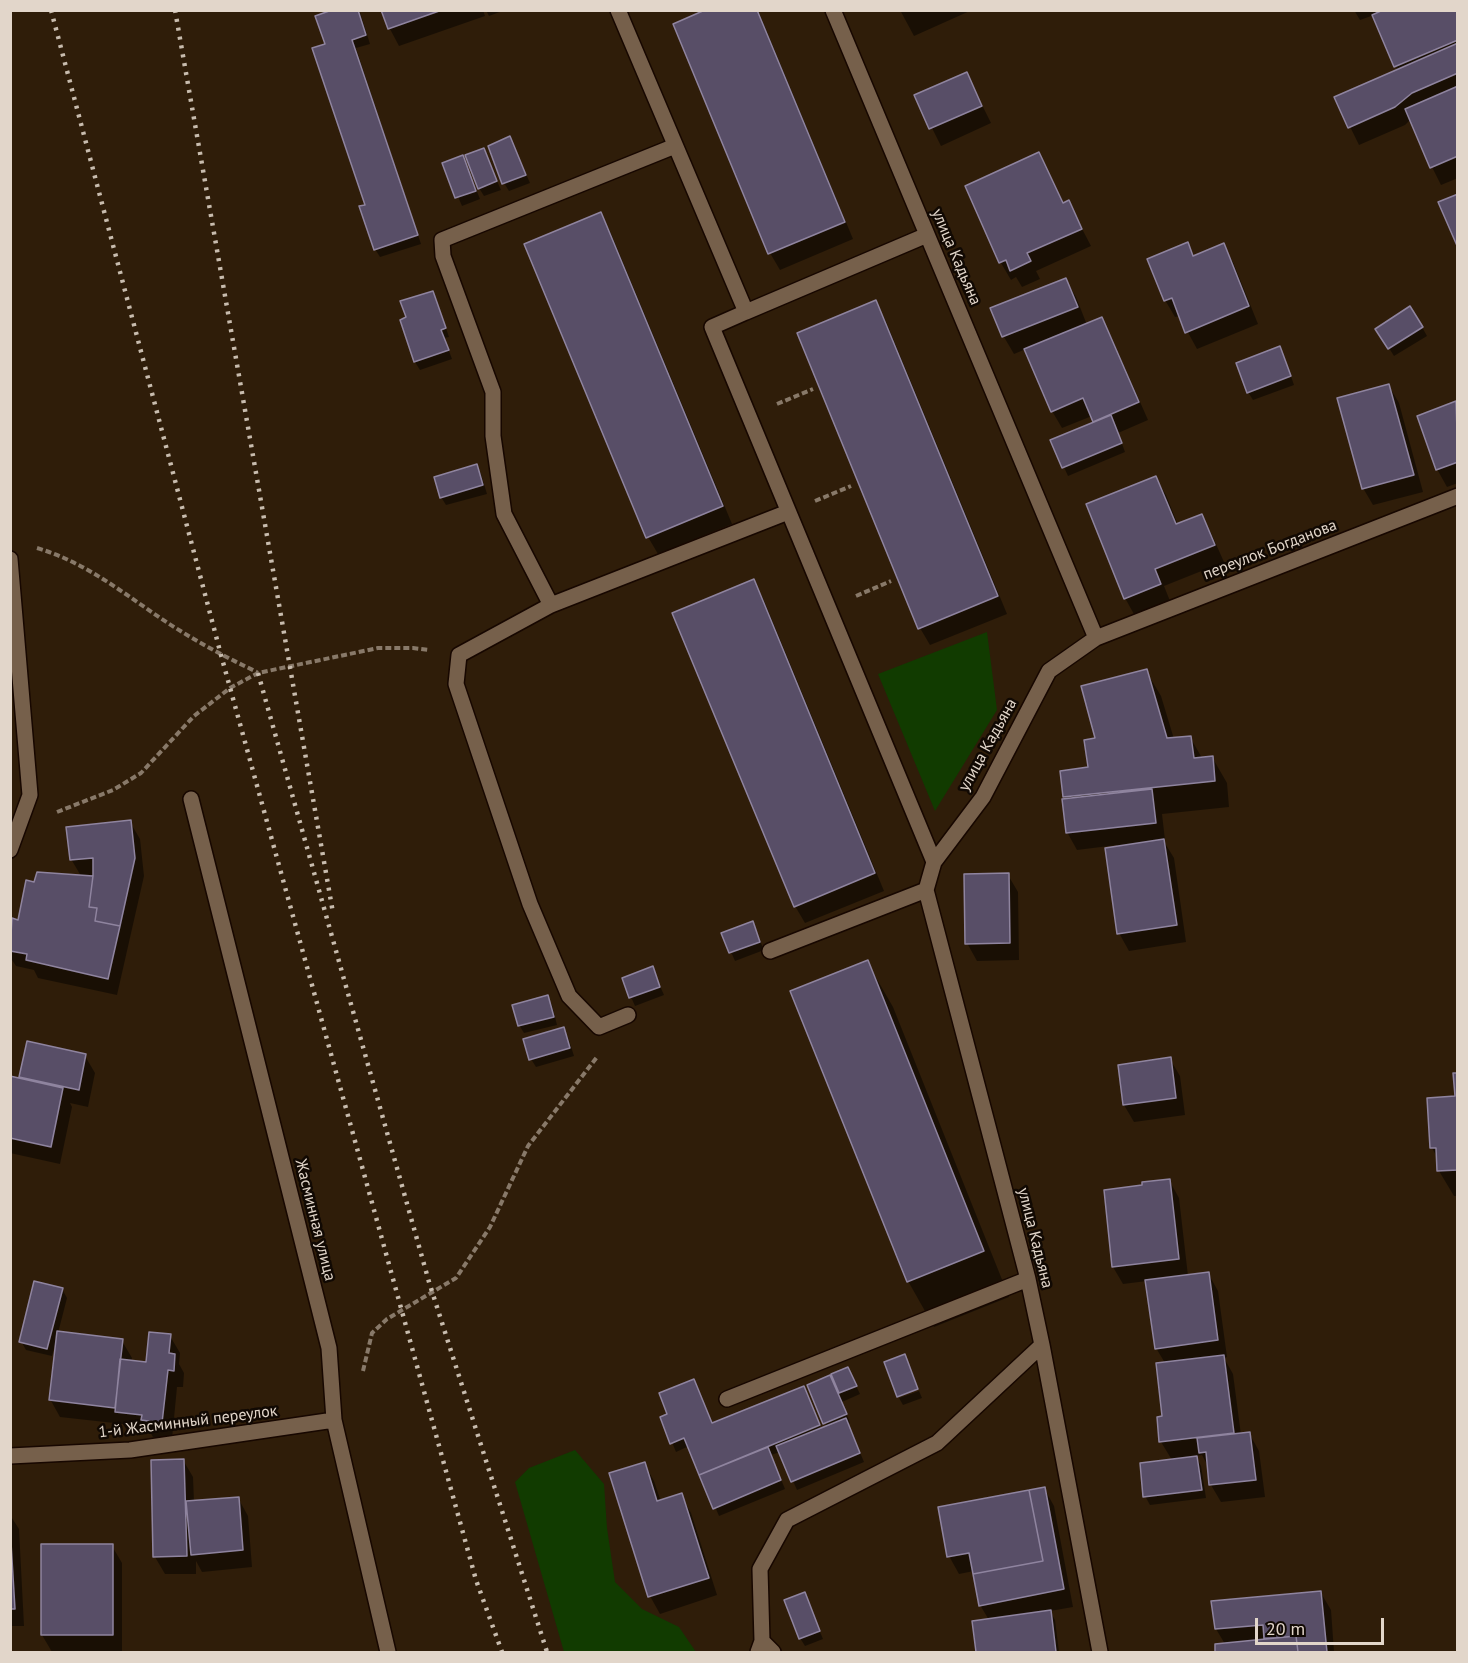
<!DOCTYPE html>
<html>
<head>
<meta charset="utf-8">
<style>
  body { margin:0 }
  #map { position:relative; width:1468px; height:1663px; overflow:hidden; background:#2f1d09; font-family:"PT Sans",sans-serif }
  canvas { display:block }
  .frame { position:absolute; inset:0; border:12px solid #e2d6ca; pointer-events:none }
  .scale { position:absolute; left:1255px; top:1618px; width:129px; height:27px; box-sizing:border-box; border:3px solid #e2d6ca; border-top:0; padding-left:8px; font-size:18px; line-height:21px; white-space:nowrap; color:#e2d6ca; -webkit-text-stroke:4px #110903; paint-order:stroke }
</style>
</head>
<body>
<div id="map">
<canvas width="1468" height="1663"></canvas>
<div class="frame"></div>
<div class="scale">20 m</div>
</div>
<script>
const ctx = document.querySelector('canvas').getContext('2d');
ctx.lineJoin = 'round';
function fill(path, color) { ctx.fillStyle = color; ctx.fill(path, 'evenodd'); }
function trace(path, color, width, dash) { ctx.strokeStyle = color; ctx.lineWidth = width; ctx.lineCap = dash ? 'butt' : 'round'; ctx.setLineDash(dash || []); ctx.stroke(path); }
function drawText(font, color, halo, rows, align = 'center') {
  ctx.font = font + ' "PT Sans",sans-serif'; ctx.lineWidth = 5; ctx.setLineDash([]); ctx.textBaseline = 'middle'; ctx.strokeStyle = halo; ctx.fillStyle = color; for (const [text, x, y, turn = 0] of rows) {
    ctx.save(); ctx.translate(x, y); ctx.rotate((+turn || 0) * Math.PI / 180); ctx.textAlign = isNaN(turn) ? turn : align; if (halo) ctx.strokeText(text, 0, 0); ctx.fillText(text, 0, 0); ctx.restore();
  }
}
fill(new Path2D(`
  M987,632L997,710L935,811L878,674Z
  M575,1450L604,1484L607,1528L615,1582L642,1609L679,1627L696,1652H564L515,1482L529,1468Z`), '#113b00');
fill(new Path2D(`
  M336,10H358L360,12L370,44L356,48L421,244L380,257L375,249L367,206L327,45Z
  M383,10H483L485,16L399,46L390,29Z
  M486,10H505L489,16Z
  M709,10H758L853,239L780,270L770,253Z
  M900,10H972L914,36Z
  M1354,10H1458V178L1441,185L1432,167L1411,119L1405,125L1359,145L1336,98L1398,71L1374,15L1360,20Z
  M966,73L991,123L941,146L916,96Z
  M510,138L530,183L509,191L504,183Z
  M483,150L501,190L484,196L479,188Z
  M1039,154L1064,205L1068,202L1091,246L1036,271L1040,279L1022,287L1016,277L1011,280L1001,263L967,186Z
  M463,157L480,199L462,206L444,164Z
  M600,214L610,231L732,524L658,554L648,537Z
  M1187,244L1194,256L1223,245L1233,262L1258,324L1197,349L1179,316L1175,317L1165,300Z
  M1066,280L1076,297L1087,325L1101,319L1111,336L1148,420L1118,433L1125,452L1068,476L1052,441L1095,423L1092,416L1062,428L1052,411L1026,349L1014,354L1004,337L992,309Z
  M433,292L437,301L449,337L444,338L452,359L420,370L415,362L408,318Z
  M875,302L885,319L1007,614L930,645L920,628Z
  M1422,327L1427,336L1394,356L1377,329Z
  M1284,356L1294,385L1253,400L1248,392Z
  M1389,386L1399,403L1423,492L1373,505L1363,488Z
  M1456,403L1458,406V483L1447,487L1437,469Z
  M477,466L481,474L487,494L446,505L441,497Z
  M1156,478L1166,495L1178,525L1201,516L1211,533L1224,562L1164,586L1170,601L1135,616L1125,598Z
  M753,581L763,598L884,891L805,923L795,906Z
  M1146,671L1161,696L1174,739L1190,737L1202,758L1212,757L1227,783L1229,807L1162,814L1165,840H1163L1174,858L1186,942L1129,951L1119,933L1117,845L1077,850L1067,832V800L1065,797L1090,768L1097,740Z
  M130,822L140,839L144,876L117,995L38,978L34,970L16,966L10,957V930L13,920L20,922L35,884L81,876L71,859Z
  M1008,875L1018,892L1019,960L977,961L967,943Z
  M752,923L764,950L735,961L723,934Z
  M867,962L893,1007L1009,1297L934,1327L908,1281Z
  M652,968L664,995L635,1006L623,979Z
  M547,997L552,1005L557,1025L524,1033L519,1025Z
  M563,1028L568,1037L574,1056L536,1067L531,1059Z
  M85,1056L95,1073L88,1107L70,1103L72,1107L60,1164L10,1153V1078L23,1081L21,1077Z
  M1170,1059L1180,1076L1185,1115L1134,1122L1124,1105Z
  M1458,1074V1196H1454L1439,1171L1438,1159L1432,1148L1457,1097Z
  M1169,1180L1179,1198L1188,1276L1208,1273L1218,1291L1227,1357L1224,1358L1233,1374L1241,1435L1249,1433L1259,1451L1265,1497L1221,1502L1211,1485L1209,1468L1202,1455L1196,1456L1201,1466L1206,1498L1150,1505L1145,1496L1172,1460L1161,1442L1158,1418L1164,1417L1165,1363L1156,1348L1147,1281L1123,1284L1113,1267Z
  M62,1289L67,1298L58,1333L122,1341L132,1358L131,1362L148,1364L170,1336L180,1353L179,1364L184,1373L183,1387H177L172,1439L153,1437L150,1432L126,1429L123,1424L60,1417L50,1399L58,1341H56L52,1356L26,1350L21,1341Z
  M848,1369L860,1394L842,1402L850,1423L848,1424L864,1462L797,1490L780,1452L771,1455L785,1489L719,1516L689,1446L676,1452L662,1418L669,1415L693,1380L713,1425L808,1396L821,1429L827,1427L809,1386Z
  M919,1391L922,1398L903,1405L899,1398Z
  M183,1460L193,1477L194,1502L238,1498L248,1516L252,1567L202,1572L196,1561V1574H165L155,1557Z
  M644,1463L654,1481L661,1502L681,1495L691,1513L717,1595L660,1614L650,1596Z
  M1044,1488L1054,1506L1073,1607L1050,1611L1055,1620L1059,1652H978L974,1622L989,1620L980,1605L974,1571L959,1574L949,1556Z
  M10,1515L19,1529L24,1626H10Z
  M42,1546H112L122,1563V1652H52L42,1635Z
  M1321,1593L1331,1610L1334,1652H1217L1216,1645L1225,1644L1216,1629Z
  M804,1594L823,1639L805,1646L800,1638Z`), '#0007');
const building = new Path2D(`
  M332,10H358L366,35L352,40L418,235L374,250L359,206L365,205L312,48L325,44L315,16Z
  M381,10H442L388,29Z
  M705,10H757L845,222L768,254L673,24Z
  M1383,10H1458V40L1394,67L1372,15Z
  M1458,43V73L1412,93L1395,107L1348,128L1334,97Z
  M967,72L982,106L929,129L914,95Z
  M1458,86V156L1430,168L1405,109Z
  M510,136L526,175L502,184L488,146Z
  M484,148L497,181L478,189L465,155Z
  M1039,152L1063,203L1069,200L1082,229L1027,253L1031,261L1010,271L1006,260L999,263L965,186Z
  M463,155L476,191L455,198L442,163Z
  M1458,194V248L1438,202Z
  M601,212L723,506L646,538L524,244Z
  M1188,242L1193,256L1224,243L1249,306L1185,333L1172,298L1164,301L1147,259Z
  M1066,278L1078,307L1002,337L990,308Z
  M433,291L446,328L441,330L449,350L414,362L400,320L406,317L400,301Z
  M876,300L998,596L918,629L797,333Z
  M1410,306L1423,327L1388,349L1375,329Z
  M1102,317L1139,402L1093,422L1083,398L1051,412L1024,349Z
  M1280,346L1291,376L1247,393L1236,363Z
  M1389,384L1414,475L1362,489L1337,398Z
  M1456,401L1458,462L1436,470L1417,416Z
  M1111,415L1122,443L1062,468L1050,440Z
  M477,464L483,485L440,498L434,477Z
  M1156,476L1176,524L1202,514L1215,545L1155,569L1161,584L1124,599L1086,504Z
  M754,579L875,873L794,907L672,613Z
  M1147,669L1167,738L1191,736L1194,758L1213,756L1215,781L1063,797L1060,771L1088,767L1084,740L1095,738L1081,686Z
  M1152,789L1156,823L1066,833L1062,799Z
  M131,820L135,858L120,926L95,921L97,908L89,907L93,876V858L70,860L66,827Z
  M1164,839L1177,925L1117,934L1105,848Z
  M37,872L93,876L89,907L97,908L95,921L120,926L108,979L26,960L27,954L10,951L12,918L18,920L26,880L34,882Z
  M1009,873L1010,943L965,944L964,874Z
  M753,921L760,942L729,953L721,933Z
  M868,960L984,1251L907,1282L790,991Z
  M653,966L660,987L629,998L622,978Z
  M548,995L554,1017L518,1026L512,1005Z
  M564,1027L570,1048L529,1060L523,1039Z
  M27,1041L86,1054L79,1090L19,1077Z
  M1171,1057L1176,1098L1123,1105L1118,1065Z
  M1453,1073H1458V1170L1437,1171L1436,1148H1430L1427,1098L1455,1096Z
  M10,1076L63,1088L51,1147L10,1138Z
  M1170,1179L1179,1259L1112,1267L1104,1190L1142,1185V1182Z
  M1209,1272L1218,1340L1155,1349L1145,1280Z
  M34,1281L63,1288L47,1349L19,1342Z
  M57,1331L123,1339L115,1408L49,1400Z
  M149,1332L171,1334L169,1353L175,1354L174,1371L168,1370L162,1423L141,1420L142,1415L115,1412L120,1359L146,1362Z
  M905,1354L918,1389L897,1397L884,1362Z
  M1224,1355L1234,1433L1159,1442L1157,1417L1162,1416L1156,1363Z
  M848,1367L857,1386L839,1393L831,1374Z
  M830,1375L847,1414L823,1424L807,1385Z
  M694,1379L712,1423L804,1386L820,1425L699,1475L684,1438L670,1444L660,1417L667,1414L659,1393Z
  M846,1418L860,1453L791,1482L776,1446Z
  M1250,1432L1256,1480L1209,1485L1206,1452L1199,1453L1197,1438Z
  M768,1447L781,1480L713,1509L699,1475Z
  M1197,1456L1202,1490L1143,1497L1140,1463Z
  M184,1459L187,1556L153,1557L151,1460Z
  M645,1462L657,1501L682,1493L709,1578L648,1597L609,1473Z
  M1045,1487L1064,1589L979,1606L973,1574L1043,1561L1029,1490Z
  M1029,1490L1043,1561L973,1574L969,1553L947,1557L938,1507Z
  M239,1497L243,1550L191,1555L186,1501Z
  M10,1526L15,1609H10Z
  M41,1544H113V1635H41Z
  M1321,1591L1327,1652H1298L1296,1636L1264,1639L1263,1625L1215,1629L1211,1601Z
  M805,1592L820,1631L799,1639L784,1600Z
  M1051,1610L1056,1652H976L972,1621Z
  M1296,1636L1298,1652H1215V1644Z`);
fill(building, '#584e67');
trace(building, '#8f849f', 1.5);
const minor = new Path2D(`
  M618,10L746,312L712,327L934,862
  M833,10L1096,638
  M746,312L927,235
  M10,559L30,795L10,850
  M551,605L504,514L493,436V392L443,256L442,240L675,146
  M191,799L329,1348L334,1420L388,1652
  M770,951L926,890
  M628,1015L599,1027L569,996L530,904L456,684L459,655L551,605L788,512
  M727,1399L1028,1279
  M10,1456L130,1450L334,1420
  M762,1641L773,1652
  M758,1652L762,1641L760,1569L787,1520L937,1443L1042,1345
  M1100,1652L1042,1345L1028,1279L926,890L934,862L983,797L1049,671L1096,638L1458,496`);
trace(minor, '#170700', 18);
trace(new Path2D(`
  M777,404L813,389
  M815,501L851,486
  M37,548C81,561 117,588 153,613C186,636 221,655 257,672
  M856,596L891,581
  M57,812L113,790L141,773L194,716L230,688L258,673L378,648H413L429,650
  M363,1371L372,1333L387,1319L456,1278L490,1227L528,1146L597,1057`), '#887969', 4, [6, 3]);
trace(minor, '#76604b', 15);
trace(new Path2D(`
  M51,10L221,655L476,1580L502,1652
  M175,10L333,913
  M258,673L429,1282L547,1652`), '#c8bcae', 4.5, [3, 6]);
drawText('16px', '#e2d6ca', '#110903', [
  ["улица Кадьяна",956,257,67],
  ["переулок Богданова",1270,550,-21],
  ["улица Кадьяна",988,745,-61],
  ["Жасминная улица",315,1220,76],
  ["улица Кадьяна",1035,1238,76],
  ["1-й Жасминный переулок",188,1422,-7]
]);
</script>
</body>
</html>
